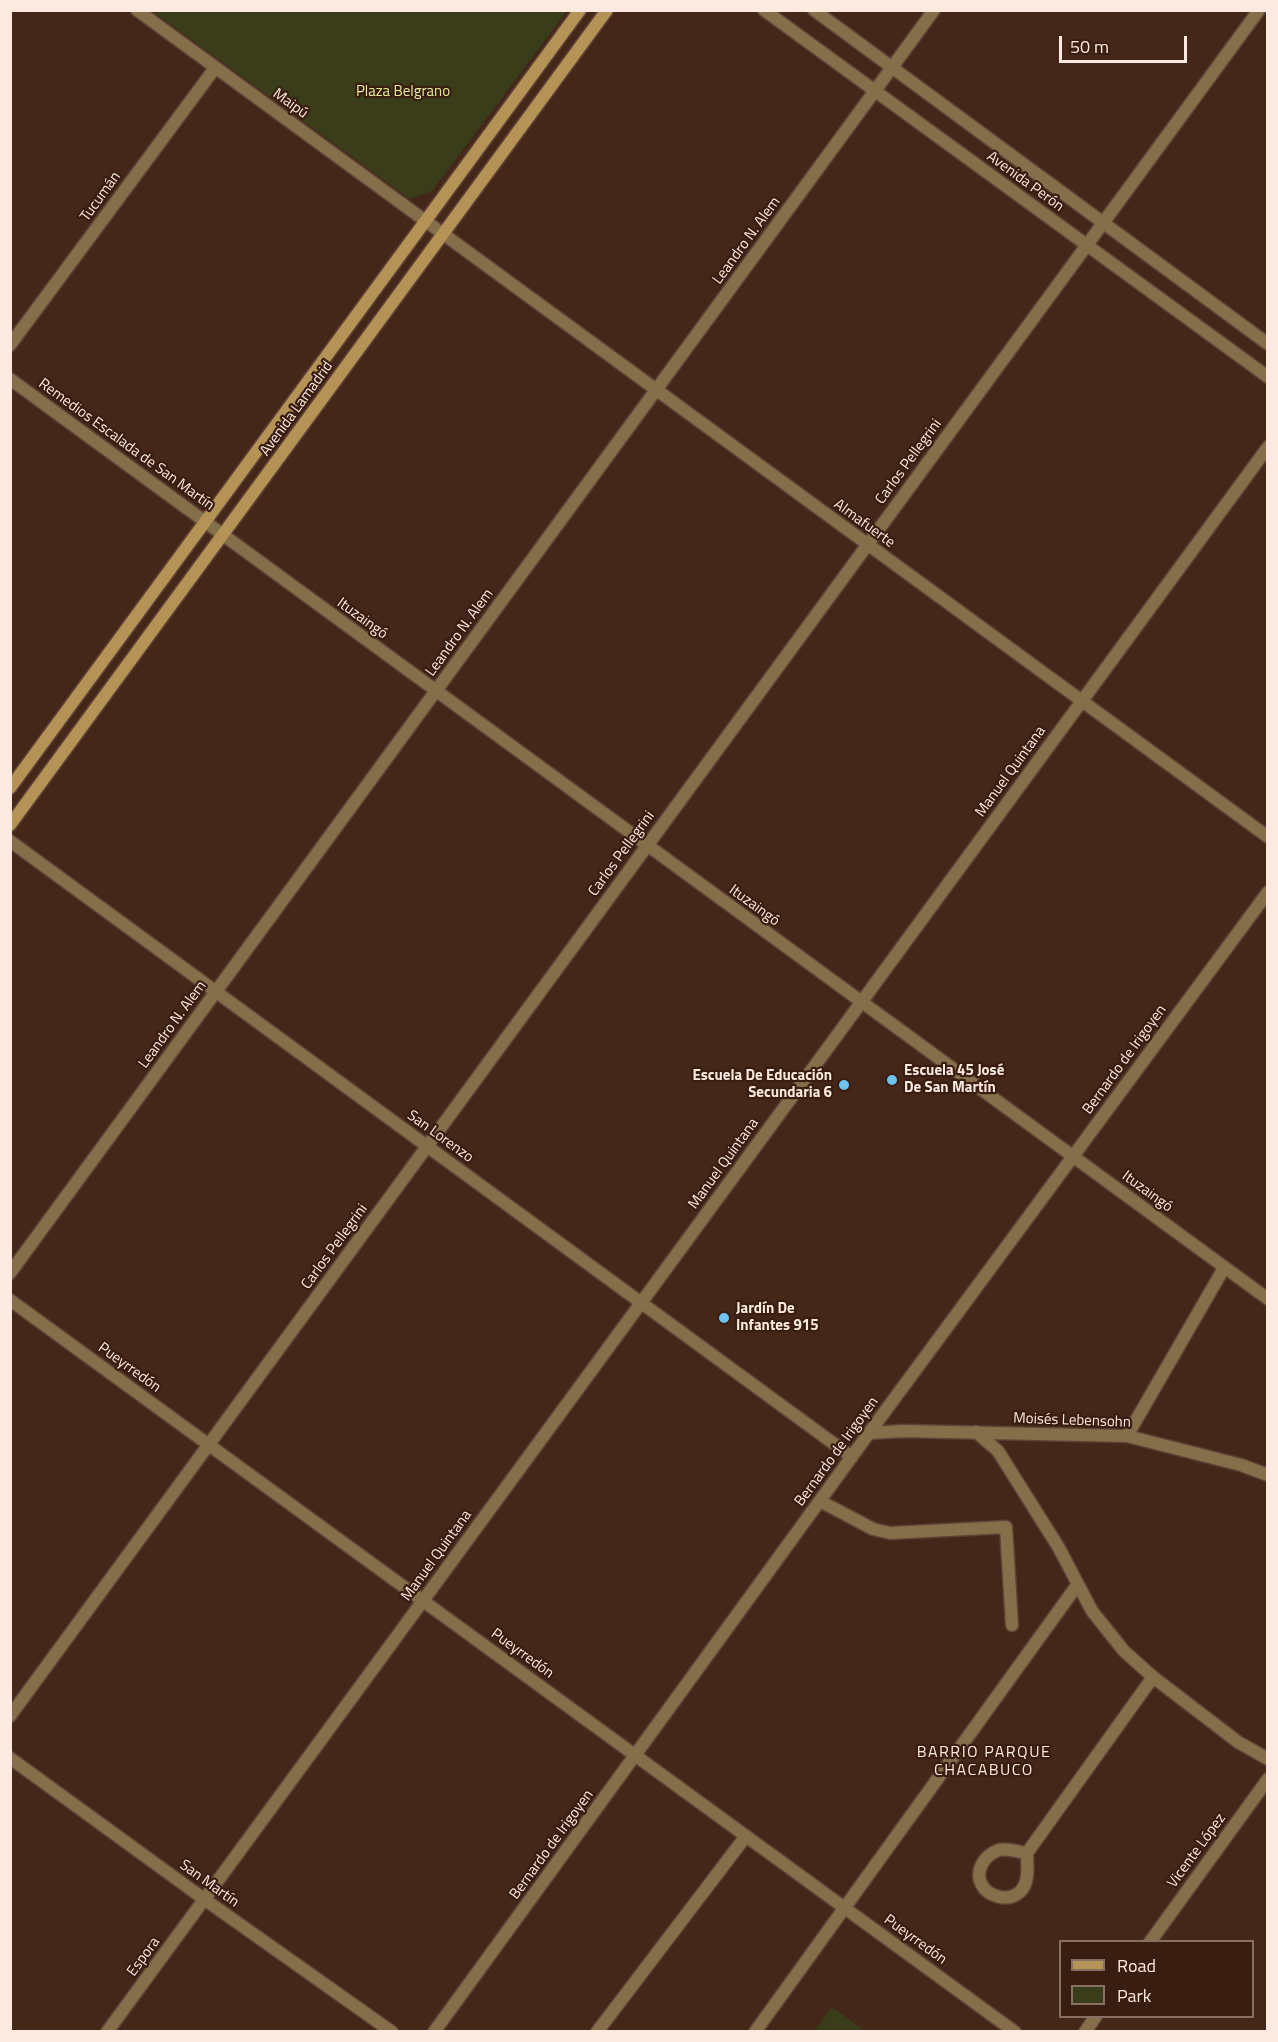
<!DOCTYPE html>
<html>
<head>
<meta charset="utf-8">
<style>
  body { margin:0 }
  #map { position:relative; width:1278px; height:2042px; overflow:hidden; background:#442719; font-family:"Titillium Web",sans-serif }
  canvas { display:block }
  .frame { position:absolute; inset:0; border:12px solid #fce9e0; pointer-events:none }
  .legend { position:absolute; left:1059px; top:1940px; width:195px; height:78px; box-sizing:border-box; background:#391d10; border:2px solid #876f63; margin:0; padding:8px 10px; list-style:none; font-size:18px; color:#fce9e0 }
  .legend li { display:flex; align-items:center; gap:12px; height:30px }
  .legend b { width:30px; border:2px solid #876f63 }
  .scale { position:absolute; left:1059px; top:36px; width:128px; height:27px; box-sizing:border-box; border:3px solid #fce9e0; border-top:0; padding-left:8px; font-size:18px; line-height:21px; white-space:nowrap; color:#fce9e0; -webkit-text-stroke:4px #391d10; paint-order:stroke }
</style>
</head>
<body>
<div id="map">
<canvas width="1278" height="2042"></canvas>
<div class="frame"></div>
<ul class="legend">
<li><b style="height:8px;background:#b59255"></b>Road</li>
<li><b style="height:16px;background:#393d19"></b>Park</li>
</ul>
<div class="scale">50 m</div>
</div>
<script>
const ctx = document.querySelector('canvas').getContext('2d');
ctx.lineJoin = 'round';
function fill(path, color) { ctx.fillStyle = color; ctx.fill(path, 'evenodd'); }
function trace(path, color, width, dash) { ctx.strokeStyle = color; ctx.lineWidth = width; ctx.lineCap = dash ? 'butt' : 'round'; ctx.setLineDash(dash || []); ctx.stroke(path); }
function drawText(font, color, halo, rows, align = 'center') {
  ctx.font = font + ' "Titillium Web",sans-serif'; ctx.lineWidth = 4.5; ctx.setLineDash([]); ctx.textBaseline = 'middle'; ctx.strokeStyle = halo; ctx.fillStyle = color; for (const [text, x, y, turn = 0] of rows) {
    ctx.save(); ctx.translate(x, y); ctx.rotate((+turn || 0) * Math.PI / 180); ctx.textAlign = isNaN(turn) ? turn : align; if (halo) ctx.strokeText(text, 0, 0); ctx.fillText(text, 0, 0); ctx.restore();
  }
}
fill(new Path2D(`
  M152,11H567L432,191L410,199Z
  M832,2007L865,2031H814Z`), '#393d19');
const minor = new Path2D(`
  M137,10L1268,837
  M10,345L215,68
  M10,379L1268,1299
  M10,841L852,1457
  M10,1273L934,10
  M10,1300L1015,2032
  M976,1432L998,1451L1059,1548L1092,1611L1124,1651L1153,1677L1238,1742L1268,1759
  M869,1433L904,1431L1127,1436L1241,1465L1268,1475
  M1127,1436L1224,1268
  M820,1501L873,1529L890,1533L1006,1527L1012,1625
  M10,1716L1259,10
  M10,1758L204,1899L392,2032
  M1027,1853C1019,1852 1007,1848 999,1850C992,1852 985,1858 982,1864C966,1896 1023,1914 1027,1876C1028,1869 1027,1860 1027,1853L1153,1677
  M1150,1942L1268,1779
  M107,2032L1268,447
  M434,2032L869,1433L1268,892
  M597,2032L746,1836
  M755,2032L1078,1584
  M1085,2032L1096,2016`);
const tertiary = new Path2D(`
  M764,10L1268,377
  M814,10L1268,344`);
const secondary = new Path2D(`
  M10,788L580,10
  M10,825L607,10`);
trace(minor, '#5e4235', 15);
trace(tertiary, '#5e4235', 15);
trace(secondary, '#5e4235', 15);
trace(minor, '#856f4a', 12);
trace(tertiary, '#856f4a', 12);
trace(secondary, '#b59255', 12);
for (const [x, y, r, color] of [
  [892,1080,6,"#6cc3f2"],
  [844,1085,6,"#6cc3f2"],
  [724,1318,6,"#6cc3f2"]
]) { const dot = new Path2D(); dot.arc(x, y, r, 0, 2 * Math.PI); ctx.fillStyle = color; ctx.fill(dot); trace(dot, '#391d10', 2); }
drawText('15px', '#e1ec9c', '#391d10', [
  ["Plaza Belgrano",403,92]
]);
drawText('15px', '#fce9e0', '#391d10', [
  ["Maipú",290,104,36],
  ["Avenida Perón",1025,182,36],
  ["Tucumán",101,197,-54],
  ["Leandro N. Alem",747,241,-54],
  ["Avenida Lamadrid",297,409,-54],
  ["Remedios Escalada de San Martín",126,445,36],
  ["Carlos Pellegrini",909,462,-54],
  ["Almafuerte",864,524,36],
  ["Ituzaingó",362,619,36],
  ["Leandro N. Alem",460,633,-54],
  ["Manuel Quintana",1011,772,-54],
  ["Carlos Pellegrini",622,854,-54],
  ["Ituzaingó",754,906,36],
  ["Leandro N. Alem",173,1025,-54],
  ["Bernardo de Irigoyen",1125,1060,-54],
  ["San Lorenzo",440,1137,36],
  ["Manuel Quintana",724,1164,-54],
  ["Ituzaingó",1147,1192,36],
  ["Carlos Pellegrini",335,1247,-54],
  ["Pueyrredón",129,1368,36],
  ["Moisés Lebensohn",1072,1421,2],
  ["Bernardo de Irigoyen",837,1452,-54],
  ["Manuel Quintana",437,1556,-54],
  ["Pueyrredón",522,1654,36],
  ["Bernardo de Irigoyen",552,1845,-54],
  ["Vicente López",1197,1851,-54],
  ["San Martín",209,1884,36],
  ["Pueyrredón",915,1940,36],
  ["Espora",144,1957,-54]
]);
drawText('bold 15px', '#fce9e0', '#391d10', [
  ["Escuela 45 José",904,1071],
  ["De San Martín",904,1088],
  ["Escuela De Educación",832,1076,"right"],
  ["Secundaria 6",832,1093,"right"],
  ["Jardín De",736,1309],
  ["Infantes 915",736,1326]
], 'left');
ctx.letterSpacing = '1.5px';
drawText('16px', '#fce9e0', '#391d10', [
  ["BARRIO PARQUE",984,1753],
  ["CHACABUCO",984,1771]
]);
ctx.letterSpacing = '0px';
</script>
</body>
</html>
